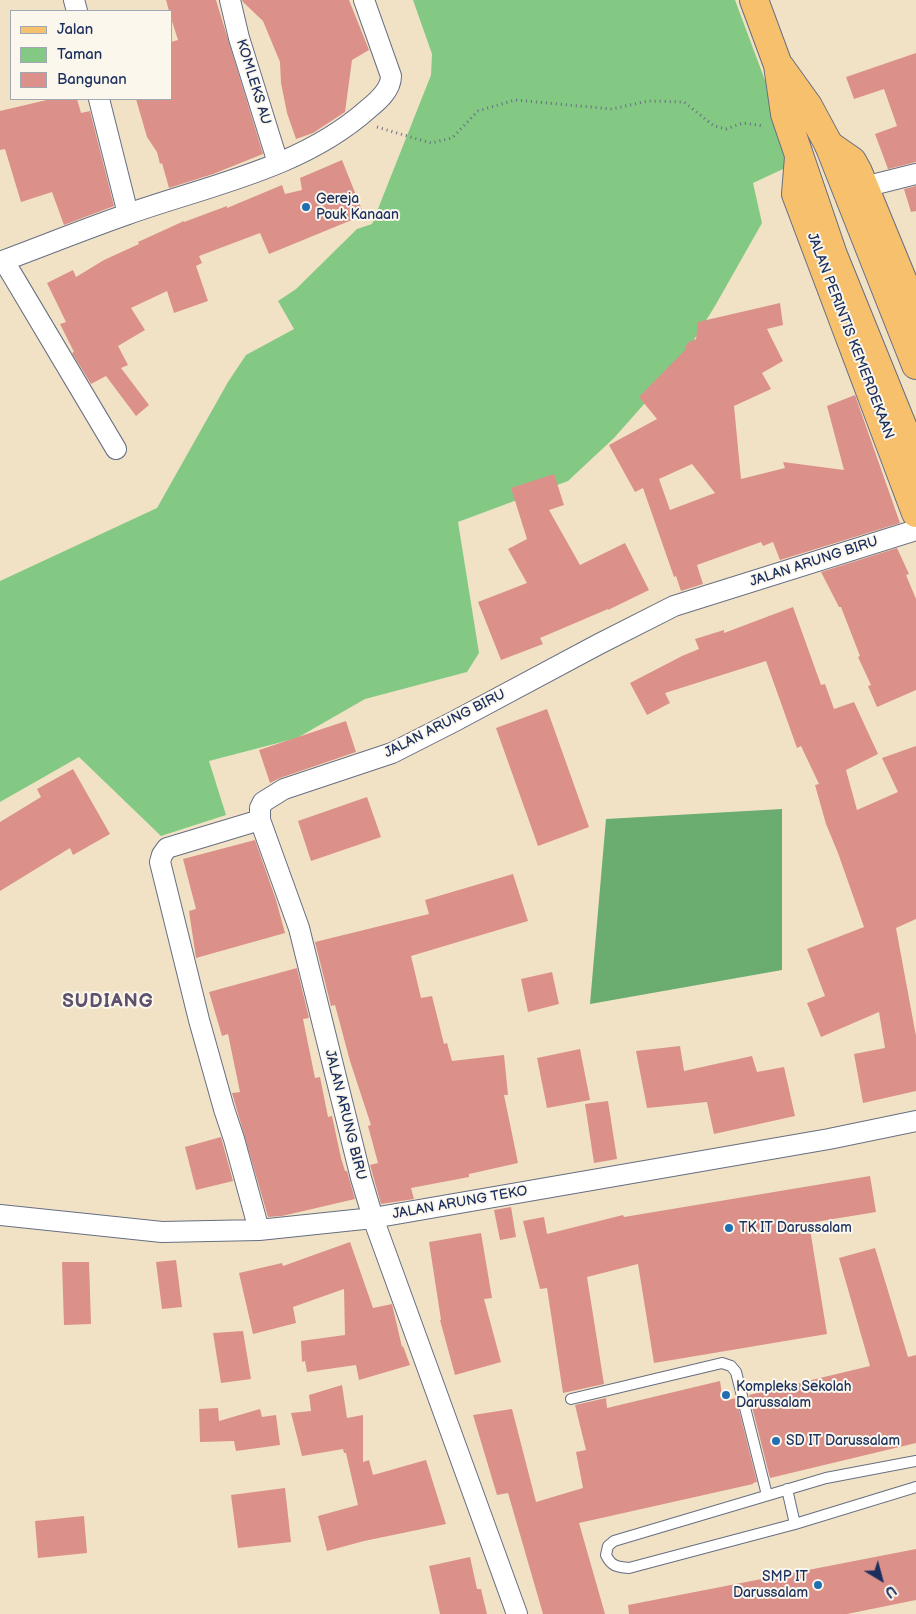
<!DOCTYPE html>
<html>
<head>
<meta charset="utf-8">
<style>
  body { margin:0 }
  #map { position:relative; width:916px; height:1614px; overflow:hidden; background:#f2e2c5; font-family:"Balsamiq Sans",sans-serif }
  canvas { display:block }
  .legend { position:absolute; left:10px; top:10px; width:162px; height:90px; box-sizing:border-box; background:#fbf7ec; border:1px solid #a1a7b3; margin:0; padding:6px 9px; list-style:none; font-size:15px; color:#1b2f5e }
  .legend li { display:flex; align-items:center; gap:10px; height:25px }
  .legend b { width:25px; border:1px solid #a1a7b3 }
  .north { position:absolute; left:856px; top:1554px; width:50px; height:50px; -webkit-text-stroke:4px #fbf7ec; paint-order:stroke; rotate:143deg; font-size:14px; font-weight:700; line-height:20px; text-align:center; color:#1b2f5e }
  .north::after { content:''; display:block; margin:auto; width:18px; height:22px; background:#1b2f5e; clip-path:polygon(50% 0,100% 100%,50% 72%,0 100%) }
</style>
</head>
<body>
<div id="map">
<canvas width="916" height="1614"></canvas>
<ul class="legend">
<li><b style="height:6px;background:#f7c06c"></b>Jalan</li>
<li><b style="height:14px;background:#84c983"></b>Taman</li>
<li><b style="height:14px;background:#db9089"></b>Bangunan</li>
</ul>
<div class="north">U</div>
</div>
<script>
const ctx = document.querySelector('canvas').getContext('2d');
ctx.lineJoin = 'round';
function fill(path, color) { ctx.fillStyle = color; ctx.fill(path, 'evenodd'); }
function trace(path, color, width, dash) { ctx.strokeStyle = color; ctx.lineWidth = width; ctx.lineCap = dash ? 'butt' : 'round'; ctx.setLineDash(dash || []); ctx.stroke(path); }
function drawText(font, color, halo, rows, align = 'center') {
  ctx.font = font + ' "Balsamiq Sans",sans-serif'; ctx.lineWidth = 4; ctx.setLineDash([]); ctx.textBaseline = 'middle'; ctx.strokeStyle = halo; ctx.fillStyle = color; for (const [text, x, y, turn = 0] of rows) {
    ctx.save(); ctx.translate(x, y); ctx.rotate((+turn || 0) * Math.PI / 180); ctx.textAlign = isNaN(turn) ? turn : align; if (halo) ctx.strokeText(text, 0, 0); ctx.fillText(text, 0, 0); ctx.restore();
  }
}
fill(new Path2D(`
  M413,0H735L796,163L753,183L762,223L715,306L677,367L614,438L568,481L458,522L479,653L467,672L365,699L297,738L209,761L226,815L161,836L79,757L0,802V581L157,508L228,382L246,355L294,329L278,301L296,289L357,229L372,224L431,75L432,54Z`), '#84c983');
fill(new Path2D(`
  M782,809V970L590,1004L606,819Z`), '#6bad71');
fill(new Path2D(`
  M166,0H216L263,154L213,174L169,188L162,163L160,164L157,152L147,137L136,99H171V42L178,40L171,18V11H169Z
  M242,0H349L369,50L352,60L345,112L313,133L296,139L287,113L281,83L280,62L263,21L243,2Z
  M916,53V162L888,169L875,134L897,126L884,89L854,99L846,77Z
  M51,99H77L81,113L90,111L114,206L64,225L52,192L21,202L5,149L0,150V111Z
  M342,160L364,215L269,254L260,233L199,256L202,263L196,266L208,301L174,313L167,291L131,308L145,330L118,346L128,365L121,368L149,405L136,416L106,376L91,384L72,353L74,352L60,324L66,322L47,283L73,270L76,277L104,260L139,244L138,242L184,221V222L227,206V208L282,185L285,194L302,190L300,178Z
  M916,186V211L911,212L904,189Z
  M780,303L783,325L767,329L783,361L762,373L771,389L734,406L741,479L785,468L783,462L844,470L827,406L855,395L900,523L780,560L773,542L763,546L761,542L697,565L703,584L681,591L676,576L674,577L643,488L635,492L609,445L657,419L639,397L685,350L687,343L696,339L698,322ZM692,464L715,493L670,510L659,479Z
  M554,474L564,505L549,510L580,565L625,543L649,590L608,610V609L540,638L543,644L501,660L478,602L527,583L508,549L527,539L511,488Z
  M897,548L909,574L906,575L916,599V690L877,707L868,686L871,685L858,657L860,656L841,607H839L821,572Z
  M793,607L821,685L825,684L834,709L854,702L878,754L846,770L857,810L898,792L882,758L916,746V919L896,928L916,1036V1091L863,1103L854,1054L885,1048L879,1012L821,1037L807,1003L825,996L807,949L864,927L838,853L826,824L815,785L819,784L801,746L797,748L766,661L665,693L670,703L647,715L630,683L682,656L699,649L695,639L724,630V633Z
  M547,709L589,827L538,846L496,728Z
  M346,721L356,752L280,778L270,783L259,750Z
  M73,769L110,834L73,855L70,848L0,891V822L41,797L37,789Z
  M367,797L381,837L311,861L298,821Z
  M255,840L276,900L285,933L196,958L189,911L196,909L183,859Z
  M513,874L528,921L411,956L421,998L432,996L444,1044L447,1043L452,1061L504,1055L508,1095H504L518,1163L469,1174V1177L411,1188L414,1199L381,1204L370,1165L378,1163L368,1126L371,1125L350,1061L335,1005L331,1006L315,942L429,914L425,900Z
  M297,968L309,1018L303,1019L315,1078L320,1077L328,1117L332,1116L341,1158L345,1171H347L355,1199L282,1216L268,1217L232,1093L240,1092L228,1034L222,1036L209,992Z
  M552,972L559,1004L528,1012L521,979Z
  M680,1046L684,1071L752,1056L757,1072L784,1067L795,1116L714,1134L707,1102L647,1108L636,1051Z
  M580,1049L590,1100L547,1108L537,1058Z
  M608,1101L617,1159L594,1163L585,1104Z
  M221,1137L233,1181L196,1190L185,1147Z
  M870,1176L876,1212L809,1223L827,1334L654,1363L638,1264L587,1277L604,1384L563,1393L547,1288L540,1289L523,1221L544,1217L547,1234L623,1215L624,1217Z
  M511,1207L516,1237L500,1240L494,1210Z
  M481,1233L492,1298L484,1299L501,1362L455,1375L440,1320H441L429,1242Z
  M350,1242L373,1308L392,1304L402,1347L403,1346L410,1365L359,1380L356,1365L307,1372L305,1361L302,1362L301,1341L345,1335L344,1289L293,1307L296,1323L253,1334L239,1273L282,1263L283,1266Z
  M875,1248L908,1357L916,1355V1443L770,1478L749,1395L870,1366L839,1258Z
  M176,1260L182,1307L162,1309L156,1262Z
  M62,1262H89L91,1324L64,1325Z
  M243,1331L251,1379L221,1383L213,1333Z
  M720,1381L723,1401L736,1398L757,1482L753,1483V1484L579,1523L605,1614H543L508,1493L497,1495L473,1415L512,1409L536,1502L583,1488L576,1452L586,1450L575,1405L606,1398L607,1408Z
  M342,1385L347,1418L363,1415V1462L369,1460L373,1475L426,1460L446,1524L364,1541L327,1551L318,1516L358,1505L346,1453H344L343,1449L302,1456L291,1413L311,1411L309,1395Z
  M218,1408L219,1421L260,1409L262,1417L276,1415L280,1445L236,1451L234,1441L200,1442L199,1409Z
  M285,1488L291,1542L238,1548L231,1495Z
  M84,1516L87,1553L38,1558L35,1521Z
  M916,1549V1600L847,1614H629L628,1605Z
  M470,1557L477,1589H481L487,1614H440L429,1566Z`), '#db9089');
const lane = new Path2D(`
  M571,1399L722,1363L731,1366L736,1372L767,1495
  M916,1461L826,1478L614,1541L608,1546L606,1555C611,1566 617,1567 629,1568L795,1524L916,1487
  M787,1489L795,1524`);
const street = new Path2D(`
  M74,0L77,11
  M230,0L239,38L278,163
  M99,99L128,214
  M864,187L916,174
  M4,261L116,449
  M0,262C43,246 85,229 128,214C210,185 302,168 368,109C378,101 391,90 391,76L364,0
  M0,1215L162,1232L259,1230L373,1218L829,1139L916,1121
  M259,1230L234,1139L224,1109L199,1020L160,862L162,855L167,848L260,820
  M517,1614L373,1218L361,1178L299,928L260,820V808L263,802L284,789L392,753L453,722L599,644L674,606L916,530`);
const primary = new Path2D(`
  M829,145L852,161L858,172L916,313
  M799,157L796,194L916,513`);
const highway = new Path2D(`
  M754,0L778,65L785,114L833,255L916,460
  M780,67L808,106L829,145L916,365`);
trace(lane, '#666e82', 12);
trace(street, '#666e82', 22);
trace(primary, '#666e82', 30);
trace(highway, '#666e82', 30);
trace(new Path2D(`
  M377,127L431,143L452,138L478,111L515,100L612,109L648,101L684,102L714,126L726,129L743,123L764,126`), '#666e82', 3, [1, 4]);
trace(lane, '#fff', 10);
trace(street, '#fff', 20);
trace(primary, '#f7c06c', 28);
trace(highway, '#f7c06c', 28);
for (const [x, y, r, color] of [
  [306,207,5,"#1f6fb2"],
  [729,1228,5,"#1f6fb2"],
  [726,1395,5,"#1f6fb2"],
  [776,1441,5,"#1f6fb2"],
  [818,1585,5,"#1f6fb2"]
]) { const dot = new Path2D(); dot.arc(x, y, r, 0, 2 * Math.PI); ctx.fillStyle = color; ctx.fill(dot); trace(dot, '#fbf7ec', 2); }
drawText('14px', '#1b2f5e', '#fbf7ec', [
  ["KOMLEKS AU",253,82,73],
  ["JALAN PERINTIS KEMERDEKAAN",850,336,69],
  ["JALAN ARUNG BIRU",814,562,-18],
  ["JALAN ARUNG BIRU",445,724,-27],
  ["JALAN ARUNG BIRU",345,1115,76],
  ["JALAN ARUNG TEKO",460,1203,-10]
]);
drawText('14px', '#1b2f5e', '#fbf7ec', [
  ["Gereja",316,199],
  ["Pouk Kanaan",316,215],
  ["TK IT Darussalam",739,1228],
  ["Kompleks Sekolah",736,1387],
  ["Darussalam",736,1403],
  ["SD IT Darussalam",786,1441],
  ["SMP IT",808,1577,"right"],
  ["Darussalam",808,1593,"right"]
], 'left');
ctx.letterSpacing = '1px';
drawText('bold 19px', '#5e516d', '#fbf7ec', [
  ["SUDIANG",108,1002]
]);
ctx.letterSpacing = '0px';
</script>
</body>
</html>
